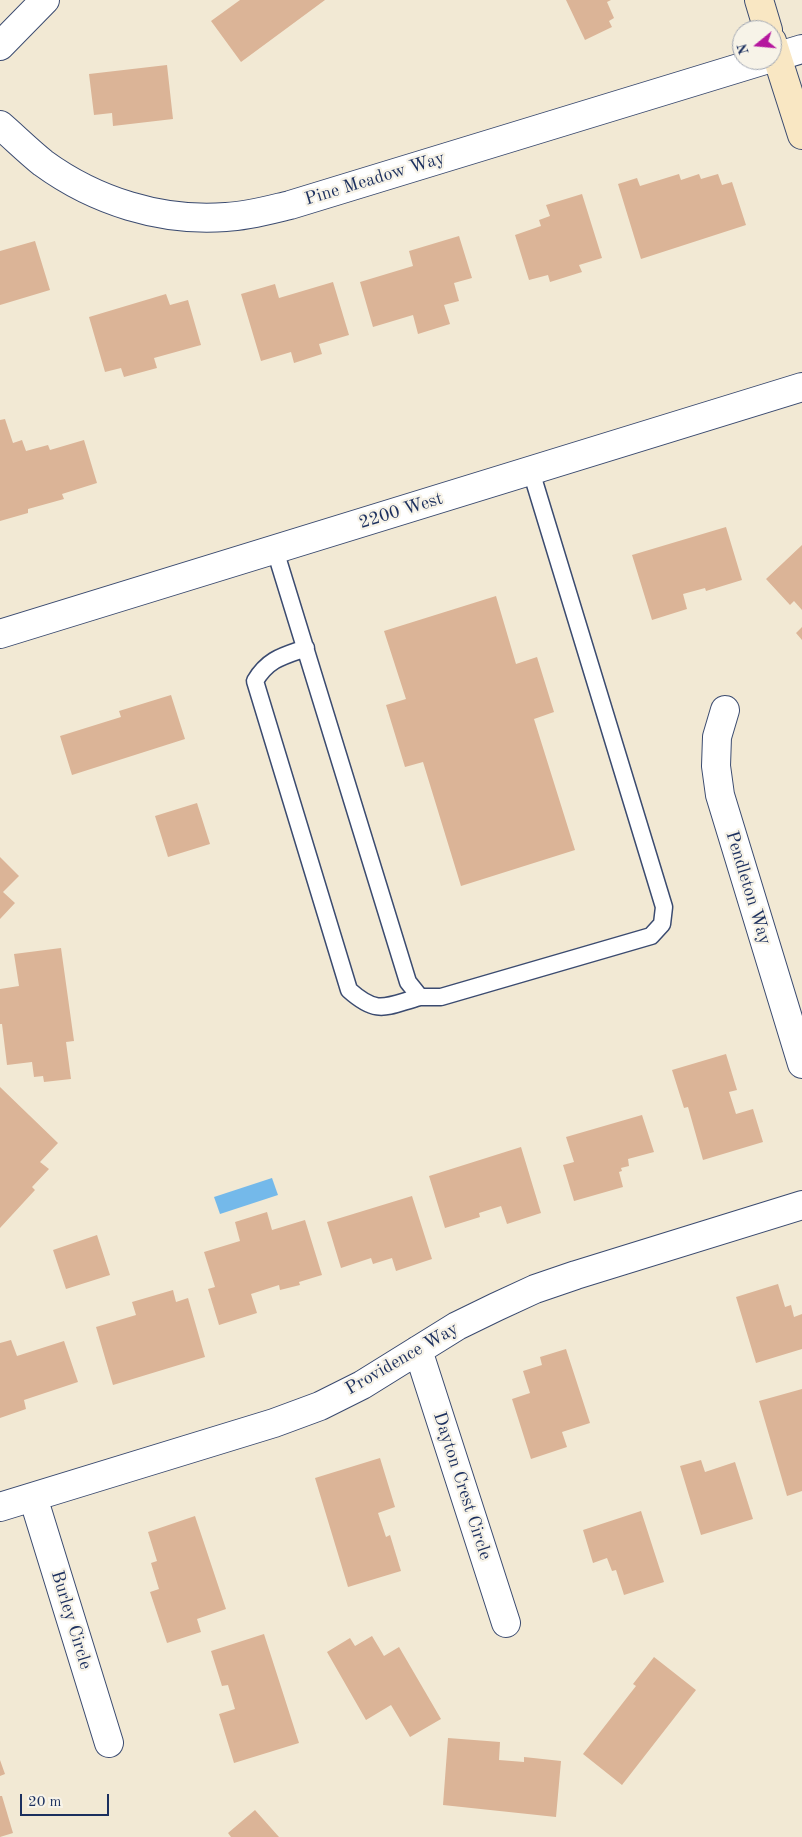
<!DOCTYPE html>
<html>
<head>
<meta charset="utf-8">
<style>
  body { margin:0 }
  #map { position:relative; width:802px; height:1837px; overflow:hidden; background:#f2e9d4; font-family:"Old Standard TT",serif }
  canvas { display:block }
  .north { position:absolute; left:732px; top:20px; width:50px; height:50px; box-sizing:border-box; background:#f7f3e8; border:1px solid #9fa5b1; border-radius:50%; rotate:253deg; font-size:14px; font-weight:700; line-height:20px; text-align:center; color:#1b2f5e }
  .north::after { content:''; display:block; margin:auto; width:18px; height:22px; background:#b5179e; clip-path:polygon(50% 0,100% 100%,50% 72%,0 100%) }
  .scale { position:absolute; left:20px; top:1794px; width:89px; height:22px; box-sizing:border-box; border:2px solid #1b2f5e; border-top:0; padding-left:6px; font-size:15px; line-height:18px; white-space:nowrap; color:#1b2f5e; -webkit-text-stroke:4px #f7f3e8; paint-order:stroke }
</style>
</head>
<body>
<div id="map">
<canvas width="802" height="1837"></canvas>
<div class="north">N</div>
<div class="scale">20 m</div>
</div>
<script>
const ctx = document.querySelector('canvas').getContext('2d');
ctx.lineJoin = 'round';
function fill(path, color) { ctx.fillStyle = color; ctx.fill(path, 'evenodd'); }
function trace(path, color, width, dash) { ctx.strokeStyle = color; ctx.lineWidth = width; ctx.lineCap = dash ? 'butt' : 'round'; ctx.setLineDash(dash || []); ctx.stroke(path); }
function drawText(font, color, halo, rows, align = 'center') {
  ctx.font = font + ' "Old Standard TT",serif'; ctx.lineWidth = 4.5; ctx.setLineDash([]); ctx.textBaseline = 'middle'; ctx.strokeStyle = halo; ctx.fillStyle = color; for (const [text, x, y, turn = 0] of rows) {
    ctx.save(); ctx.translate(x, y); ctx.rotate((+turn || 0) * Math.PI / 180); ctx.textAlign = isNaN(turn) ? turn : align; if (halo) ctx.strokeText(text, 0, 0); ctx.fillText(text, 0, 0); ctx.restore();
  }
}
fill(new Path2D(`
  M272,1178L278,1195L220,1214L214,1197Z`), '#74b9ea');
fill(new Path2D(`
  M240,0H325L241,62L211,21Z
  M566,0H611L607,2L614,18L609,21L612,27L585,40Z
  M167,65L173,119L113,126L112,113L94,115L89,74Z
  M679,174L681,180L699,174L701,179L718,174L722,185L732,182L746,225L641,259L618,184L637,178L640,186Z
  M582,194L602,258L579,265L582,272L550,282L548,275L529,280L515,235L541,226L539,220L550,216L546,205Z
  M459,236L472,278L454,283L459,301L444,305L450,324L418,334L413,315L373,327L360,282L413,266L409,251Z
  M35,241L50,290L0,305V251Z
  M333,282L349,335L319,344L322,354L294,363L291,352L261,361L241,294L275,284L279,298Z
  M166,294L170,305L188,300L201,345L154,358L157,368L124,377L121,368L105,372L89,317Z
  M5,419L13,443L22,440L26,451L48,445L50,450L84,440L97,483L62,494L64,499L28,509V513L0,521V420Z
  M726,527L742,580L706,591L705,588L683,594L687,609L652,620L632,555Z
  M802,545V610L794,601L790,605L766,579Z
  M496,596L516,664L537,657L554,712L534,719L575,850L461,886L423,762L405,767L386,705L406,699L384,631Z
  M802,627V640L796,633Z
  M171,695L185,739L72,775L60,736L121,717L119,711Z
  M197,803L210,844L168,857L155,816Z
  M0,857L19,876L3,892L15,903L0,919Z
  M61,948L74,1041L66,1042L71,1079L44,1082L43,1076L34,1077L32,1062L7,1065L2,1024H0V989L19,986L14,954Z
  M726,1054L737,1090L729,1092L736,1114L753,1109L763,1142L703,1160L688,1107L684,1108L672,1070Z
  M0,1087L58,1143L40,1162L49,1169L32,1187L35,1190L0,1228Z
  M642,1115L654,1152L628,1159L629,1166L621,1168L622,1171L619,1172L623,1187L574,1201L563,1165L574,1162L566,1137Z
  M521,1147L541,1213L507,1224L501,1206L479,1213L480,1217L445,1228L429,1176Z
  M412,1196L432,1259L396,1271L392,1258L373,1264L371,1258L341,1268L327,1222Z
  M267,1212L272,1230L305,1220L322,1275L299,1282L300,1285L280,1290L279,1285L251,1294L257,1313L219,1325L208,1289L215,1287L204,1252L240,1241L235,1222Z
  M97,1235L110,1275L66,1289L53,1250Z
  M778,1284L785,1307L791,1305L794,1317L802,1314V1349L756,1363L736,1297Z
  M173,1290L176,1302L188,1298L205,1357L113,1385L96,1327L136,1315L132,1302Z
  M11,1340L17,1356L64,1341L78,1382L24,1400L26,1409L0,1418V1343Z
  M566,1349L590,1423L562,1432L567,1447L531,1459L512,1399L530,1393L523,1371L542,1365L540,1357Z
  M802,1389V1491L787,1496L759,1401Z
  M380,1458L395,1507L378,1513L386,1537L390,1535L401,1571L348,1587L315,1478Z
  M701,1460L705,1472L735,1462L753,1519L701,1535L680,1466Z
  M641,1511L664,1582L624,1595L616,1570L612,1571L607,1558L593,1563L583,1530Z
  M195,1516L226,1609L197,1619L201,1632L167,1643L150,1592L159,1589L151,1563L157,1561L148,1532Z
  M264,1634L299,1743L234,1763L219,1714L235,1709L228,1685L222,1686L211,1651Z
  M372,1636L384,1656L399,1647L441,1719L410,1737L391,1705L366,1720L327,1652L350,1638L355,1646Z
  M654,1657L696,1690L622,1785L583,1754L636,1686L633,1684Z
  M448,1738L500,1742L499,1760L524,1762V1757L561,1761L556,1817L443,1805Z
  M0,1760L5,1774L0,1776Z
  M0,1796H2L13,1833L0,1837Z
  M255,1810L279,1837H231L228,1833Z`), '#dbb497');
const service = new Path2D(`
  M275,550L408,982L420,997H441L651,936L662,924L664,907L531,471
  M306,648C283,656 268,659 255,681L349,990C378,1016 386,1006 420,997`);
const minor = new Path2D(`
  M0,46L45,0
  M772,58L802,49
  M0,125C14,137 28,151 43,163C95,201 161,222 226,217C248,216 269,210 290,205L765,60
  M725,710L717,737L716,766L720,795L802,1064
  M418,1350L506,1623
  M33,1497L109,1743
  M0,1507L274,1423L320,1406L362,1385L457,1326L496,1307L535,1289L576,1275L802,1205`);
const tertiary = new Path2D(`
  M0,634L802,387`);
const secondary = new Path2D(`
  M759,0L768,30
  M772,41L802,135`);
trace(service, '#3b4b70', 19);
trace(minor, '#3b4b70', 30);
trace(tertiary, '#3b4b70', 30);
trace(secondary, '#3b4b70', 30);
trace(service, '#fff', 16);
trace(minor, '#fff', 28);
trace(tertiary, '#fff', 28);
trace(secondary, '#f9e7c3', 28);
drawText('18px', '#1b2f5e', '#f7f3e8', [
  ["Pine Meadow Way",375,179,-17],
  ["2200 West",401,511,-17],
  ["Pendleton Way",748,888,73],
  ["Providence Way",402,1359,-30],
  ["Dayton Crest Circle",462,1486,72],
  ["Burley Circle",71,1620,73]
]);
</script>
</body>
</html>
